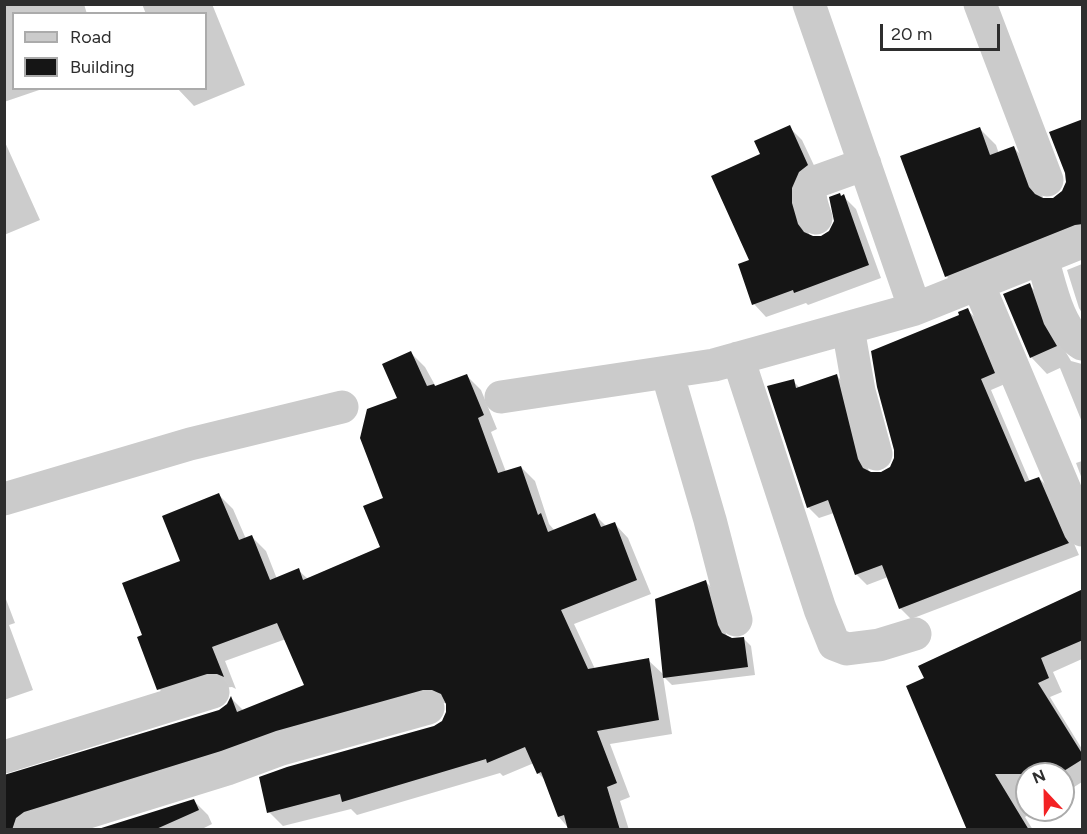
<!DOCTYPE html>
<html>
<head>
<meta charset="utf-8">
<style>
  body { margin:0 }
  #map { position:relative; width:1087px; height:834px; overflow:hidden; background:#fff; font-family:Figtree,sans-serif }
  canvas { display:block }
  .frame { position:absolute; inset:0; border:6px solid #2e2e2e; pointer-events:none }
  .legend { position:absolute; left:12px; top:12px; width:195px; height:78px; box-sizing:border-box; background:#fff; border:2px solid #ababab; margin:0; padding:8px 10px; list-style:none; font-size:18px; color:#2e2e2e }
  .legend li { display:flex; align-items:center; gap:12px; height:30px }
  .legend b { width:30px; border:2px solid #ababab }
  .north { position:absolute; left:1015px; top:762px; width:60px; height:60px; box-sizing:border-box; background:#fff; border:2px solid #ababab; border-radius:50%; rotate:338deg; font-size:16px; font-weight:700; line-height:24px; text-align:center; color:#2e2e2e }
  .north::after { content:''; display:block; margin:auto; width:21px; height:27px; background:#f32224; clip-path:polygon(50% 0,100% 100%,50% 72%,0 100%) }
  .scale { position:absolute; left:880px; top:24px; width:120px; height:27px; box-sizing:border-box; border:3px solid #2e2e2e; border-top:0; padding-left:8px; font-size:18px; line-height:21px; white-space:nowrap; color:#2e2e2e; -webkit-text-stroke:4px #fff; paint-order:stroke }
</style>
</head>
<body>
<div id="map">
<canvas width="1087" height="834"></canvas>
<div class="frame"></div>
<ul class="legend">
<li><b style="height:8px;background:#cbcbcb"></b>Road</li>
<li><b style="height:16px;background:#151515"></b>Building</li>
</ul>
<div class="north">N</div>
<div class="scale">20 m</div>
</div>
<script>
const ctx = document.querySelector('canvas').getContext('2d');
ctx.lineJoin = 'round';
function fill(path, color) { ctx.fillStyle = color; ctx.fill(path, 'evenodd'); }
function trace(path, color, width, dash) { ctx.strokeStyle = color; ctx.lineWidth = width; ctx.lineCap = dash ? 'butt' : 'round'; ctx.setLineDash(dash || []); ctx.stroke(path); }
fill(new Path2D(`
  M4,4H84L87,14H14V88H45L4,102Z
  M142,4H212L245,85L194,106L177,88H206V14H146Z
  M1082,121V244L963,292L946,276L979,128L996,145L999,154L1014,148L1030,164L1044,200L1054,199L1063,192L1067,183Z
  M789,127L802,140L820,178L804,217L810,237H822L831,232L843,196L856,209L881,278L808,305L806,303L766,317L754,304L751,260L762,155Z
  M4,140L40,220L4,235Z
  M1082,264V313L1079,308L1067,270Z
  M1029,285L1046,301L1060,342L1071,361L1082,364V422L1060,368L1047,374L1031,357Z
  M967,310L979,321L1005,384L991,390L1030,482L1039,478L1050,489L1079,555L911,619L900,608L888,577L867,585L856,574L834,513L819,518L808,507L793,381L800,388L837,376L848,387L869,472L882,473L891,468L961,316Z
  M411,353L425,367L436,387L467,376L481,390L497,429L491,432L506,472L521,467L535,481L549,524L555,531L595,515L606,526L614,523L628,538L651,594L574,624L595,669L648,660L664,675L706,582L714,590L727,637L731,640L743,638L751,646L755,675L672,685L663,676L672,734L610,744L630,797L620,801L629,830H570L559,817L546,781L538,773L534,763L503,776L500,773L357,815L351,809L283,826L269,812L434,727L443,722L448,712V703H438L33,830H4V776L219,711L228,705L232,699L244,711L306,686L286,639L225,661L236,689L232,687L222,688L173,703L159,689L144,636L219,495L233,509L246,539L252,537L266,551L277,579L298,570L308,579L382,548L385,499L399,399Z
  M1082,461V479L1076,463Z
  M4,594L15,623L9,625L33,690L4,700Z
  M1082,594V659L1053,672L1062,692L1050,697L1082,749V782L1063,794V774H1027V810H1036L1025,817L1033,830H969L908,687Z
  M194,801L208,815L212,824L200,830H100Z`), '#0003');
fill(new Path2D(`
  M1083,119V224L1075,225L945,277L900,156L980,127L990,155L1014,146L1029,187L1035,194L1043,198H1053L1062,191L1066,182L1065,173L1049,132Z
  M790,125L808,165L799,172L792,188V203L798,224L804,232L813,236H821L829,231L834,221L829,197L840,193L841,196L844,194L869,265L794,293L793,290L752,305L738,264L749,260L711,176L760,154L754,141Z
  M1030,283L1044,324L1057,346L1030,358L1003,294Z
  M968,308L995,373L981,379L1025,482L1039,477L1065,537L1069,543L899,609L882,565L855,575L828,500L807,508L767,386L794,379L796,388L837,374L858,459L863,468L871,472H881L890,467L894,458V450L877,387L871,351L959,315L958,312Z
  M411,351L427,386L434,384L435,386L467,374L484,415L478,418L498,473L521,466L538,515L541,513L548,532L595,513L601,527L615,522L637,580L561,610L588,669L649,658L659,720L597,731L617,783L607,787L620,830H568L564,815L558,817L541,772L537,774L525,747L487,763L486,759L342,802L340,794L267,813L259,777L287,767L434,726L442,721L446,712V704L441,694L432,690H423L276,731L221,751L24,812L16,818L12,830H4V775L219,710L227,704L231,696L237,712L304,685L277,623L212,647L224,677L217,674H207L157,690L137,637L142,635L122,583L180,561L162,516L219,493L239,540L252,535L270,580L299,568L303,580L380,547L363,506L383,498L360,438L367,409L397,398L382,364Z
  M706,580L718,625L722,633L732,638L744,637L748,667L663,678L655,599Z
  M1083,589V640L1041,658L1049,678L1038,683L1083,755V759L1059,774H995L1029,830H967L906,686L924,678L918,666Z
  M194,799L199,810L154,830H95Z`), '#151515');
trace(new Path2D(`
  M809,4L915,309
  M980,4L1047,180
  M816,218C812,205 806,193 815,182L865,164
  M1042,258C1050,284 1058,329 1082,344
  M978,284L1082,530
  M848,328L859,391L876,454
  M738,358L820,609L834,644L847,649L879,645L915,634
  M667,372L710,520L736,620
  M501,397L714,365L915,309L1082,242
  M4,499L190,444L342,407
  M4,757L213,692
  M30,830L227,769L281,749L428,708`), '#cbcbcb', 33);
</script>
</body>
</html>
